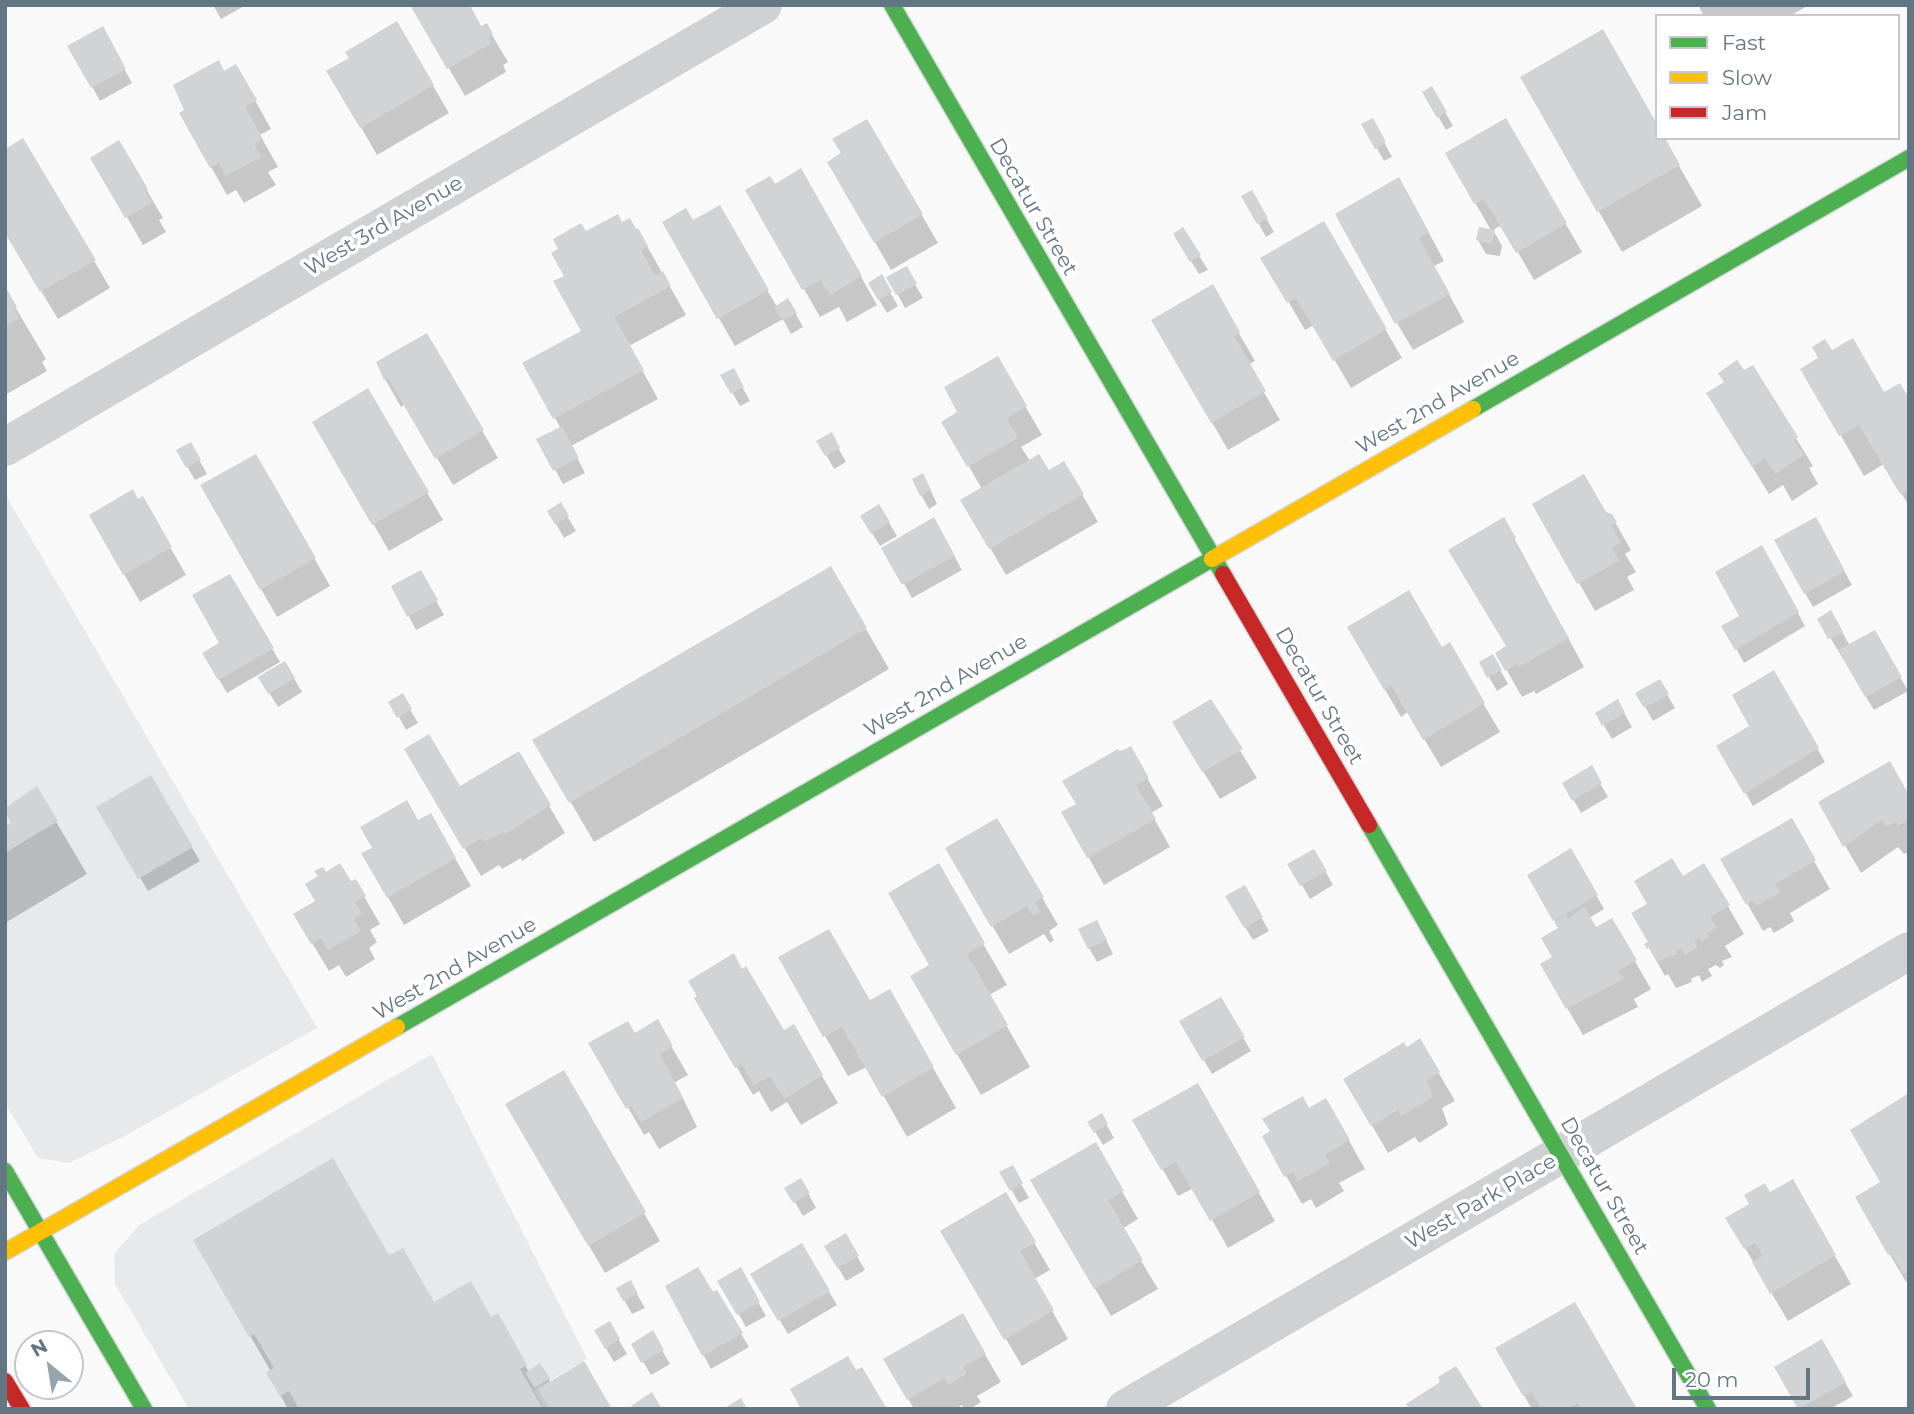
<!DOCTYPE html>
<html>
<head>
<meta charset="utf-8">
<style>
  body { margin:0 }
  #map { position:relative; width:1914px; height:1414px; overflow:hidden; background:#f9f9f9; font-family:Montserrat,sans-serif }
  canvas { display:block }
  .frame { position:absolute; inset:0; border:7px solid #637684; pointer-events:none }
  .legend { position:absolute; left:1655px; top:14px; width:245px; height:126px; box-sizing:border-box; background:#fff; border:2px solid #c1c8ce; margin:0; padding:9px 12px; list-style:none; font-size:21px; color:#637684 }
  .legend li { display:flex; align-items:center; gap:14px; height:35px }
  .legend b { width:35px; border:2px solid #c1c8ce }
  .north { position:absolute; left:14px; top:1330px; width:70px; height:70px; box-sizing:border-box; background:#fff; border:2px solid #c1c8ce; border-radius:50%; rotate:330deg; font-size:19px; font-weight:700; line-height:28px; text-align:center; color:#637684 }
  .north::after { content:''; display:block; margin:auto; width:24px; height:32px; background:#98a4ad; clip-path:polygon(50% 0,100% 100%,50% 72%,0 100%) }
  .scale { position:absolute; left:1672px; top:1368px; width:138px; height:32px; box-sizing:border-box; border:4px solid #637684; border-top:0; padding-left:9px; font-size:21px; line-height:24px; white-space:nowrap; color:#637684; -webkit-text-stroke:5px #fff; paint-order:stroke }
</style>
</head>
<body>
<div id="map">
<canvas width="1914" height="1414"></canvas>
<div class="frame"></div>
<ul class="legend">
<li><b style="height:9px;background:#4caf50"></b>Fast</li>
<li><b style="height:9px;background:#ffc107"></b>Slow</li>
<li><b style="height:9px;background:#c62828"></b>Jam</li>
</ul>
<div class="north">N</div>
<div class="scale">20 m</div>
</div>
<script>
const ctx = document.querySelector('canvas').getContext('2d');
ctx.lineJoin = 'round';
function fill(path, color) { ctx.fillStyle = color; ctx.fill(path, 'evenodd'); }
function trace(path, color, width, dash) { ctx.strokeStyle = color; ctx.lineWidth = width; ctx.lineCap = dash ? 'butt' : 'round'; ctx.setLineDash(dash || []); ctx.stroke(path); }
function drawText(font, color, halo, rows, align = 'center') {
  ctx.font = font + ' Montserrat,sans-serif'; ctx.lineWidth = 7; ctx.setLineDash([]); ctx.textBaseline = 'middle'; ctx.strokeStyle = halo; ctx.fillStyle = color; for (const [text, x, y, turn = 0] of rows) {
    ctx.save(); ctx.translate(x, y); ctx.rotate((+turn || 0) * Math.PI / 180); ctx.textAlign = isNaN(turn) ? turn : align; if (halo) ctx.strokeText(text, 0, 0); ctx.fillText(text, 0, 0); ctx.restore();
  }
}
fill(new Path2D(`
  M5,494L317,1028L123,1137L69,1163L38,1158L5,1103Z
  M432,1054L587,1359L534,1390L544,1409H189L115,1284L114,1254L139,1225Z`), '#e8e9ea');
fill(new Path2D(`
  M213,5H246L221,19Z
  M412,5L481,28L486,25L508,62L503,65L506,72L465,96Z
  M1698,5H1809L1790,16H1704Z
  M396,23L449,113L377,155L329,72L351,59Z
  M102,29L132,83L100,101L70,46Z
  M236,66L271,129L260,135L278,167L268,172L276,185L244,203L236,190L227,195L211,167L224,73Z
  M1522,77L1657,138H1663L1702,206L1622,252Z
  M1432,89L1453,126L1446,130L1425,93Z
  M1372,120L1392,157L1384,161L1364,125Z
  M1505,120L1582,252L1534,280L1502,225L1493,230L1502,246L1500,256L1486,254L1478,240L1492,232L1447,154Z
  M867,121L938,243L891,270L829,163L843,154Z
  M23,140L110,288L58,319L5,231Z
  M119,143L163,218L159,220L166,232L143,245L93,158Z
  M801,171L877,305L847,322L839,307L820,317L748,191L774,186Z
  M1251,192L1274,232L1266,237L1244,197Z
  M719,207L777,307L788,300L803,327L791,334L783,319L735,346L664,223H692Z
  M1415,207L1444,261L1434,266L1464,322L1413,350L1397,323Z
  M1323,223L1402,358L1351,388L1314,325L1305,330L1263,258Z
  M622,224L638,230L686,315L629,346L658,399L571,446L585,473L563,484L539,440L561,429L525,364L583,332L566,277L585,234Z
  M1183,230L1208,270L1199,274L1183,248Z
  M906,269L923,298L905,308L889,278Z
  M881,277L898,306L887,313L870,284Z
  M1212,287L1255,361L1248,365L1280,420L1228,450L1153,321Z
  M5,290L46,359L42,362L47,371L5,395Z
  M427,335L498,458L453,485L405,404L401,407L385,379Z
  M1831,353L1883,395L1909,402V506L1884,464L1864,476L1803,369Z
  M997,358L1042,435L1021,447L1030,461L1048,472L1064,463L1098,522L1006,575L962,500L982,489L943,422L960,413Z
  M1752,367L1813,466L1809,468L1818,484L1792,501L1783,485L1769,494L1724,421L1743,373Z
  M733,370L750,401L740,406L723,376Z
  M367,390L443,520L389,551L314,422Z
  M831,435L846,462L834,469L819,442Z
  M191,445L207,474L195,480L178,451Z
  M256,456L330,586L277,617L202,486Z
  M930,489L937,504L929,509L921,495Z
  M142,498L186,575L140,602L91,516Z
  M560,504L576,531L564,538L549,511Z
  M1535,505L1611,515L1631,550L1625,554L1636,572L1627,577L1634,590L1595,611Z
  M879,506L897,536L880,546L870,530Z
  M934,519L962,570L912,598L884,548Z
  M1815,519L1852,585L1813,607L1776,541Z
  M1504,520L1584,667L1536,694L1534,691L1522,697L1497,653L1508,647Z
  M1762,547L1805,626L1744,663L1724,626L1741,616Z
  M229,576L280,662L227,693L204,654L222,643Z
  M393,586H428L444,615L416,630Z
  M1831,612L1850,646L1875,632L1908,691L1874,710L1819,619Z
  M1349,628L1441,649L1449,645L1500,732L1441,767L1408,712L1401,717Z
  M866,629L889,669L594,842L535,741Z
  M1493,657L1508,684L1497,691L1481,663Z
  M285,663L302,692L278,707L260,678Z
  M1773,672L1825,762L1753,806L1719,746L1752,726Z
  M1659,681L1675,708L1653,721L1638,694Z
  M402,696L418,723L406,730L391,702Z
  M1210,702L1257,778L1220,799L1190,750Z
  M1618,702L1632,727L1612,739L1597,714Z
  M1130,748L1163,806L1151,813L1170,847L1104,885L1064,813L1078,804L1114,753Z
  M406,749L459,788L518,753L565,833L522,861L521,858L502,869L499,865L481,876Z
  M1591,768L1608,797L1581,813L1564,783Z
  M150,777L200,861L148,891L99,808Z
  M36,788L87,874L5,923V829L12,824L5,810Z
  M1909,797V852L1904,854L1898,847L1861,873L1820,802Z
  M430,815L471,886L404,925L363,854Z
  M997,820L1058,925L1049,931L1054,940L1050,943L1044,934L1009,954L947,849Z
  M1791,821L1830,889L1790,913L1794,921L1774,933L1770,927L1763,931L1722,860Z
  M1314,851L1333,885L1310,899L1290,864Z
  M1571,851L1604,909L1589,918L1595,929L1611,920L1651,989L1634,999L1638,1007L1583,1035L1542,965L1554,958L1560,929L1529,875Z
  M1704,865L1744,934L1725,946L1732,957L1722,961L1724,965L1720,968L1716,965L1708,969L1712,976L1702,982L1699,975L1691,979L1692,982L1676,988L1668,974L1665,976L1647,944L1650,943L1649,905Z
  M938,866L1007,985L989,995L1030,1067L981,1095L912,977L932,965Z
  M325,874L350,884L355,881L380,924L370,930L377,942L369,948L375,959L346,977L339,965L329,971L295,915L317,902Z
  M1244,887L1269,931L1253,940L1227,897Z
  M1104,936L1113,954L1097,962L1089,948Z
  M780,958L869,1002L889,991L956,1108L907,1137L867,1067L848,1076Z
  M696,998L783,1032L793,1027L838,1103L801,1125L787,1102L771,1112L759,1091L753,1095Z
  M1220,999L1251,1051L1212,1074L1181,1022Z
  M657,1022L688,1075L675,1082L697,1127L659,1149L649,1132L644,1135L591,1043L634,1035Z
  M1420,1041L1455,1101L1442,1108L1448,1125L1419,1143L1415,1137L1388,1153L1345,1079Z
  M563,1073L660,1241L605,1273L507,1105Z
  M1197,1085L1275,1221L1228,1248L1194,1188L1178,1196L1135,1121Z
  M1909,1096V1280L1906,1282L1857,1198L1882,1183Z
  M1326,1100L1365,1169L1339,1183L1344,1191L1316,1208L1311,1199L1302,1204L1264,1137Z
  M1101,1115L1114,1138L1103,1145L1090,1123Z
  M1095,1145L1138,1219L1122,1229L1158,1289L1111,1316L1032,1181Z
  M1012,1168L1029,1198L1019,1203L1002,1173Z
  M801,1180L816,1208L803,1216L787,1188Z
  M1792,1181L1851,1284L1788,1321L1728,1219Z
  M1006,1194L1050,1270L1034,1279L1068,1339L1022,1366L943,1232Z
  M845,1236L865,1270L846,1281L826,1246Z
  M195,1240L389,1258L434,1305L491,1319L497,1316L529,1372L539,1365L551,1383L610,1409H288L268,1373L271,1372Z
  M801,1245L837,1305L788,1334L752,1274Z
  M740,1270L766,1316L746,1327L720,1281Z
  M630,1282L645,1308L632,1314L618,1289Z
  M667,1287L712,1295L716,1292L749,1347L711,1369Z
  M962,1315L1001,1382L977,1396L981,1402L970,1409H964L962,1405L955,1409H914L886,1360Z
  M609,1323L627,1354L614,1362L596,1331Z
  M652,1333L670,1364L651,1375L633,1345Z
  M1821,1342L1853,1396L1830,1409H1800L1776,1368Z
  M1497,1349L1635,1409H1532Z`), '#0003');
fill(new Path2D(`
  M410,5H470L481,26L487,23L493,34L488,37L492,43L447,69Z
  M397,21L434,85L360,128L326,71L349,58L345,52Z
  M103,26L126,69L91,88L67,46Z
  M1603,29L1657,124V138H1665L1680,165L1597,212L1520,77Z
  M219,60L224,71L236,64L257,100L245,107L263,139L254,144L261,157L226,176L219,163L210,168L179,113L184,110L173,85Z
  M1432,86L1447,112L1437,118L1422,92Z
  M1373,118L1386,142L1375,149L1361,124Z
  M1506,118L1567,223L1516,253L1484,199L1474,204L1445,153Z
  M867,119L923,214L874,243L827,162L841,153L832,139Z
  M23,138L96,260L40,292L5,233V149Z
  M119,140L148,189L145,191L152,203L125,218L90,158Z
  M801,168L862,276L830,295L821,280L802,290L745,190L770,176L775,184Z
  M1399,177L1429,232L1419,238L1450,294L1395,324L1335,214Z
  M1252,190L1268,218L1257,224L1241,196Z
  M720,205L769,290L717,319L662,222L686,208L693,220Z
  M618,214L622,222L630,218L636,229L638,228L648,246L641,250L655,276L663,271L671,286L614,317L644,370L553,419L522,363L581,331L553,281L564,276L551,253L558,249L553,239L581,223L586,231Z
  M1324,221L1387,329L1333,361L1296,298L1287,303L1260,258Z
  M1183,227L1201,255L1190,262L1173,234Z
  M1479,227L1495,230L1492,244L1476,240Z
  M907,266L917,284L896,295L886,277Z
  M882,274L892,292L878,300L868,283Z
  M1213,284L1240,332L1234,336L1266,391L1211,423L1151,320Z
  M5,286L17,307L14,309L19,318L5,326Z
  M788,298L797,313L782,321L774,307Z
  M427,333L484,430L435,459L388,378L384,380L376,362Z
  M1853,338L1884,392L1900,383L1909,398V489L1900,494L1859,425L1839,436L1800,369L1818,358L1812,347L1825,339L1832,350Z
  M998,356L1027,406L1007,418L1018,438L967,467L941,422L957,412L944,387Z
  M1737,360L1744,370L1753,365L1798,437L1794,440L1804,455L1775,474L1765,458L1752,467L1706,393L1724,382L1718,373Z
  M734,368L744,387L731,394L720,375Z
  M368,388L429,492L372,525L312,422Z
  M562,426L579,458L553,471L536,439Z
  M832,432L840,448L825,456L816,441Z
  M191,442L201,460L186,468L176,450Z
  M256,454L316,558L260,590L200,485Z
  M1039,454L1049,470L1064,461L1084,494L989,549L960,500Z
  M923,473L931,490L920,496L912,479Z
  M1584,474L1606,512L1612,514L1617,522L1611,525L1621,543L1612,548L1619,561L1577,584L1532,504Z
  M133,489L138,499L143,496L172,547L123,575L89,515Z
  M561,502L569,516L555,525L547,511Z
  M879,504L890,522L871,534L860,516Z
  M934,517L955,556L902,585L881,548Z
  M1504,517L1516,538L1513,540L1569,638L1519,667L1517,664L1505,671L1495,653L1506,646L1448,550Z
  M1816,517L1845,571L1804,594L1774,540Z
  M1762,545L1799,612L1735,650L1721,626L1739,616L1715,572Z
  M831,566L867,628L569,803L532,740Z
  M421,570L438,600L407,617L391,586Z
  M230,574L274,648L218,680L202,653L219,643L192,595Z
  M1409,590L1442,647L1450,642L1485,703L1423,740L1391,685L1384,690L1347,627Z
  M1831,610L1843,632L1828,639L1817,619Z
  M1875,630L1902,677L1865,697L1838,650Z
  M1493,654L1502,670L1487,678L1479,662Z
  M285,661L295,678L268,694L258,677Z
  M1774,670L1819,748L1744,794L1716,746L1749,726L1732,695Z
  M1660,679L1669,694L1644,708L1635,693Z
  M403,693L412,709L397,718L388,702Z
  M1211,699L1243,749L1202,772L1172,722Z
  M1618,699L1625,713L1602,726L1595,713Z
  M429,734L460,786L519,751L551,805L505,834L503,832L484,842L482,838L463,849L404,749Z
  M1131,746L1149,778L1136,785L1156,819L1087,858L1061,812L1076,804L1062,781L1118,749L1120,752Z
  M1890,761L1909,795V819L1898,826L1896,822L1886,827L1882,820L1843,847L1818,802Z
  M1592,765L1602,783L1572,801L1562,783Z
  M151,775L193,847L138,879L96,807Z
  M37,786L58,821L5,853V827L11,823L5,808Z
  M407,800L418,820L431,813L456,858L387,898L361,853L372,848L360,827Z
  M997,818L1044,897L1035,902L1040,912L1033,916L1027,906L991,927L945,848Z
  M1792,818L1816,860L1775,884L1780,892L1756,906L1753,900L1746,905L1720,859Z
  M1571,848L1598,895L1553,921L1527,875Z
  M1314,849L1327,871L1300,886L1287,864Z
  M1672,858L1683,876L1704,863L1730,905L1710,917L1717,928L1707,933L1709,936L1702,941L1700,937L1694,941L1698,947L1685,955L1681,948L1676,951L1678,954L1658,961L1650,947L1647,949L1644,944L1648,942L1631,913L1647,904L1634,881Z
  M340,863L351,881L356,879L366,896L355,902L362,914L354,919L361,931L328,950L321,938L311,944L293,914L315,901L305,884L318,876L314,871L323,867L326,872Z
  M939,863L985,943L967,954L1008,1025L956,1055L910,976L929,965L888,893Z
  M1245,885L1263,917L1244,928L1225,896Z
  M1584,906L1596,927L1612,918L1637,960L1618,971L1624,979L1566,1009L1540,964L1552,957L1541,938L1558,928L1554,922L1566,915L1568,919Z
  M1097,920L1107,940L1088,949L1078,929Z
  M829,929L870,1000L890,989L934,1067L882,1097L842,1027L823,1037L778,957Z
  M734,953L742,969L746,966L784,1030L794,1024L823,1075L784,1099L770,1076L754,1085L742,1064L735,1068L694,998L697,996L688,981Z
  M1221,997L1245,1037L1202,1061L1179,1021Z
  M658,1019L673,1046L660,1054L683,1098L641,1122L631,1106L626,1109L588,1043L628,1021L635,1033Z
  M1420,1038L1440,1072L1427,1080L1433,1097L1401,1116L1398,1110L1371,1126L1343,1079L1404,1042L1407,1047Z
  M564,1070L646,1212L588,1246L505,1104Z
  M1198,1083L1260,1192L1210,1221L1176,1162L1161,1170L1132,1120Z
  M1909,1093V1271L1903,1274L1891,1253L1888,1255L1855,1197L1880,1182L1850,1130Z
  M1303,1096L1309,1108L1326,1098L1350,1140L1325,1155L1330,1163L1298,1181L1293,1172L1284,1177L1262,1136L1270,1131L1262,1119Z
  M1102,1113L1108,1124L1094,1133L1087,1122Z
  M1096,1142L1124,1191L1108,1200L1143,1260L1094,1289L1030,1180Z
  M333,1158L389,1255L403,1248L434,1302L471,1281L491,1317L498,1313L527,1365L520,1369L543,1409H299L289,1391L280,1396L266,1373L274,1368L254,1334L249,1337L193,1240Z
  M1013,1165L1023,1183L1010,1191L999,1172Z
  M801,1178L810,1193L793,1203L784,1188Z
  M1793,1179L1836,1255L1770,1294L1752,1262L1763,1256L1755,1243L1744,1249L1725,1218L1749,1204L1744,1195L1765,1183L1770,1192Z
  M1006,1192L1036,1242L1020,1251L1054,1310L1004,1340L940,1231Z
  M846,1233L859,1256L837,1268L824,1246Z
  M802,1243L830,1291L778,1321L750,1274Z
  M698,1267L713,1292L717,1290L743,1333L702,1356L665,1286Z
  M741,1267L760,1302L737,1315L717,1281Z
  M631,1280L638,1294L623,1301L616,1288Z
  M1575,1302L1637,1409H1581L1577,1403L1568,1409H1541L1532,1392L1523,1396L1495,1348Z
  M963,1313L986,1354L963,1367L967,1374L948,1385L944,1378L907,1400L883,1359Z
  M610,1321L620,1339L605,1349L594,1330Z
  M653,1330L664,1350L641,1363L631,1344Z
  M1822,1339L1846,1382L1798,1409L1774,1367Z
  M848,1356L856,1370L862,1367L887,1409H801L790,1389Z
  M584,1361L612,1409H550L538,1389Z
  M540,1363L550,1378L535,1388L525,1373Z
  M1456,1366L1483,1409H1409L1406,1404L1440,1382L1438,1377Z
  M652,1392L662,1409H632L631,1406Z
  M741,1398L747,1409H723Z`), '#d1d3d4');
const fast = new Path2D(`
  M892,5L1223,574
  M1473,409L1909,158
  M1369,825L1708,1409
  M397,1027L1212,559
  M5,1171L144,1409`);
const slow = new Path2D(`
  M1212,559L1473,409
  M5,1252L397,1027`);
const jam = new Path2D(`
  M1223,574L1369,825
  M5,1381L22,1409`);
trace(fast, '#d6d7d8', 19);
trace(slow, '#d6d7d8', 19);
trace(jam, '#d6d7d8', 19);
trace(new Path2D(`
  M5,447L763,5
  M1125,1409L1909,951`), '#cfd1d2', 38);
trace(fast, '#4caf50', 16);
trace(slow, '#ffc107', 16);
trace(jam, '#c62828', 16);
drawText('21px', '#637684', '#fff', [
  ["Decatur Street",1033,207,60],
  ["West 3rd Avenue",384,226,-30],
  ["West 2nd Avenue",1438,403,-30],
  ["West 2nd Avenue",946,686,-30],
  ["Decatur Street",1319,696,60],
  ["West 2nd Avenue",455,969,-30],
  ["Decatur Street",1604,1186,60],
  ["West Park Place",1481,1202,-30]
]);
</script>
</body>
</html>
